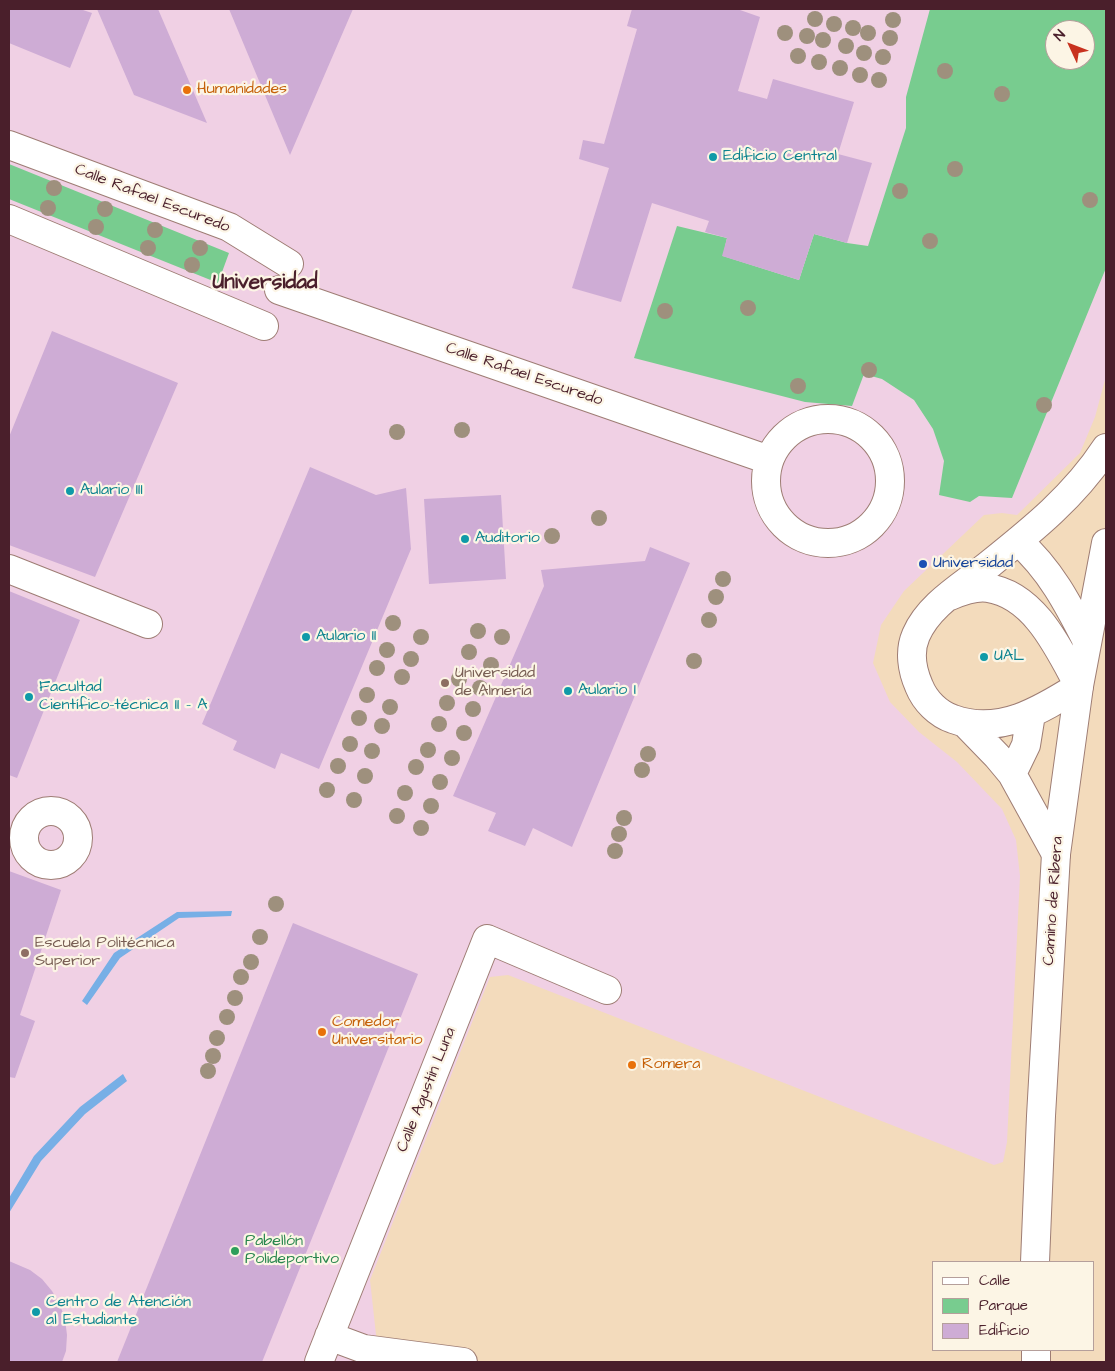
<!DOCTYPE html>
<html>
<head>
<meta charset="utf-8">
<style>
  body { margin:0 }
  #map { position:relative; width:1115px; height:1371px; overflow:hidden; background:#f3dbbc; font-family:"Architects Daughter",sans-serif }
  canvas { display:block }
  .frame { position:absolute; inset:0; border:10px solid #4a1f2b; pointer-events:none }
  .legend { position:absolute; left:932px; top:1261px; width:162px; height:90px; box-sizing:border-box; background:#fcf5e5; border:1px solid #b59f9b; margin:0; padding:6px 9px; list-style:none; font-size:15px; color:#4a1f2b }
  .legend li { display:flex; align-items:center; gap:10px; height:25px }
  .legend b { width:25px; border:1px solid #b59f9b }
  .north { position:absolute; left:1045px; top:20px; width:50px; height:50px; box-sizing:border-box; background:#fcf5e5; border:1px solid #b59f9b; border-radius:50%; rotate:313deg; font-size:14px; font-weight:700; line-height:20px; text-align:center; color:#4a1f2b }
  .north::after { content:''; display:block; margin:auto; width:18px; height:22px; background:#c8321e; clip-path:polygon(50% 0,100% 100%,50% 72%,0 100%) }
</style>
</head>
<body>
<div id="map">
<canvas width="1115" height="1371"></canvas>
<div class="frame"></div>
<ul class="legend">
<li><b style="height:6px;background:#fff"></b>Calle</li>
<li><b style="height:14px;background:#78cc8f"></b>Parque</li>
<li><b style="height:14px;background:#ceacd5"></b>Edificio</li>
</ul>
<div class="north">N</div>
</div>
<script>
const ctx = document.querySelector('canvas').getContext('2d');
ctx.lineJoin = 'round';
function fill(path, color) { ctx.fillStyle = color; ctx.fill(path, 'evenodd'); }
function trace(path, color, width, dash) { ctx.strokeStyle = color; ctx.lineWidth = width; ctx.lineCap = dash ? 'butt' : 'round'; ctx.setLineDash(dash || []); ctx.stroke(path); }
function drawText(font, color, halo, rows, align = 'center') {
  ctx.font = font + ' "Architects Daughter",sans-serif'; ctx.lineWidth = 4.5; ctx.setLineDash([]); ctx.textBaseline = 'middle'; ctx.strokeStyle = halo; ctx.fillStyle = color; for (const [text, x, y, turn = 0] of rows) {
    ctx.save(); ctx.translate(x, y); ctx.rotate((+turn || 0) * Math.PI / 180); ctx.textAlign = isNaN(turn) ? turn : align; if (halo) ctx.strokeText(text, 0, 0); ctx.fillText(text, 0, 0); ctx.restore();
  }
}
fill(new Path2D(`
  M9,9H1106V376L1095,417L1080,453L1017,515L1002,513L984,515L904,591L881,625L873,663L890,702L919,732L957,762L1002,809L1016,840L1020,876L1007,1142L1003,1162L994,1165L508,975L490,977L370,1280L379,1362H9ZM1055,30H1085V60H1055Z`), '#f0d0e4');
fill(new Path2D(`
  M930,9H1106V268L1012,498L979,496L970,502L939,495L944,461L933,429L914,400L882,379L864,374L852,406L805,402L634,358L677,226L727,238L723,256L799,280L814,234L847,243L868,246L906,128V97ZM1055,30H1085V60H1055Z
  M9,164L229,253L218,283L9,199Z`), '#78cc8f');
fill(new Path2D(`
  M232,911L231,916L179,918L120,958L87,1005L82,1001L114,953L177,912Z
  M123,1074L127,1081L85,1114L41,1161L9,1213V1198L34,1156L80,1107Z`), '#77afe6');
fill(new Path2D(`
  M9,9H80L92,13L70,68L9,43Z
  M97,9H158L207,123L134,95Z
  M229,9H353L290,155Z
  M632,9H741L740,10L760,17L738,91L767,99L773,79L854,102L838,154L872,163L847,243L814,234L799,280L722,256L727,238L705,232L709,221L652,203L621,302L572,288L609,168L579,159L583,140L604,144L637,29L627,26Z
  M52,331L178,383L95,577L9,545V437Z
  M310,467L376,495L406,488L411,549L319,769L281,753L275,769L233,750L237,741L202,724Z
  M501,495L506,579L429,584L424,499Z
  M650,547L690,563L572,847L533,828L525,846L488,831L496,813L453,796L544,586L541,570L645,561Z
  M9,591L80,620L17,778L9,775Z
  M9,871L61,890L20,1015L35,1021L15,1078L9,1077Z
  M293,923L418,974L352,1139L262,1362H117Z
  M9,1261L30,1270L42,1279L52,1291L60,1305L65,1319L67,1335L66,1351L62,1362H9Z`), '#ceacd5');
const minor = new Path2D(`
  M9,145L229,227L289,264
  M9,219L264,326
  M279,290L769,460
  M766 481a62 62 0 1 1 124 0a62 62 0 1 1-124 0Z
  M1018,541C1050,569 1068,604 1087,641
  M9,569L148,624
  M950,596C962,591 975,586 988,588C1035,595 1059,649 1079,686C1041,710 999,736 953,719C938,714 925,701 919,686C912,670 909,651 916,635C929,605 961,587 986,567C1031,531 1074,497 1106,448
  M965,723L997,756L1012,774L1056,854
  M1012,774L1026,745L1031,714
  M24 838a27 27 0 1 1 54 0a27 27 0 1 1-54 0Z
  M329,1336L364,1349L463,1362
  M319,1362L487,939L607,990`);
const major = new Path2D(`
  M1035,1262L1041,1116L1056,854L1079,686L1106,543
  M1036,1350V1362`);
trace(minor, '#9e7d74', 30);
trace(major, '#9e7d74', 30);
trace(minor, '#fff', 28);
trace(major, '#fff', 28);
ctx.fillStyle = '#9e907d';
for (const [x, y] of [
  [815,19],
  [893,20],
  [834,24],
  [853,28],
  [785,33],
  [868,33],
  [807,36],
  [890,38],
  [823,40],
  [846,46],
  [864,53],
  [798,56],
  [883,57],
  [819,62],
  [840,68],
  [945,71],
  [860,75],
  [879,80],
  [1002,94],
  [955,169],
  [54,188],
  [900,191],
  [1090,200],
  [48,208],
  [105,209],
  [96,227],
  [155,230],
  [930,241],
  [148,248],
  [200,248],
  [192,265],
  [748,308],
  [665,311],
  [869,370],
  [798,386],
  [1044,405],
  [462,430],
  [397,432],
  [599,518],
  [552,536],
  [723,579],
  [716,597],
  [709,620],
  [393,623],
  [478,631],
  [421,637],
  [502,637],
  [387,650],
  [469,652],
  [411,659],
  [694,661],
  [491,665],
  [377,668],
  [402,677],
  [459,679],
  [480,688],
  [367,695],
  [447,703],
  [390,707],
  [473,709],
  [359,718],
  [439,724],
  [382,726],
  [464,733],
  [350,744],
  [428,750],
  [372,751],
  [648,754],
  [452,758],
  [338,766],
  [416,767],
  [642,770],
  [365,776],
  [440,782],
  [327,790],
  [405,793],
  [354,800],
  [431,806],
  [397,816],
  [624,818],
  [421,828],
  [619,834],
  [615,851],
  [276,904],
  [260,937],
  [251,962],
  [241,977],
  [235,998],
  [227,1017],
  [217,1038],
  [213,1056],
  [208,1071]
]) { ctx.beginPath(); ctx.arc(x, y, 8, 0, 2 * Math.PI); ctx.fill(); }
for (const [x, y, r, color] of [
  [187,90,5,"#e8710a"],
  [713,157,5,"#0f9aa8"],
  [70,491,5,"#0f9aa8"],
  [465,539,5,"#0f9aa8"],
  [923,564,5,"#1a4fb4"],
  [306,637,5,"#0f9aa8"],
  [984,657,5,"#0f9aa8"],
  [445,683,5,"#8d6e63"],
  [568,691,5,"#0f9aa8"],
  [29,697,5,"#0f9aa8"],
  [25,953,5,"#8d6e63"],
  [322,1032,5,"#e8710a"],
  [632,1065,5,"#e8710a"],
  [235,1251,5,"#2e9e5b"],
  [36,1312,5,"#0f9aa8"]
]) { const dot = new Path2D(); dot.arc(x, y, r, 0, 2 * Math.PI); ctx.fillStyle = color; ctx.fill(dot); trace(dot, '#fcf5e5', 2); }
drawText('16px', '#c56008', '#fcf5e5', [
  ["Humanidades",197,90],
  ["Comedor",332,1023],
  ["Universitario",332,1041],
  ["Romera",642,1065]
], 'left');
drawText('16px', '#0d838f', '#fcf5e5', [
  ["Edificio Central",723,157],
  ["Aulario III",80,491],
  ["Auditorio",475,539],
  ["Aulario II",316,637],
  ["UAL",994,657],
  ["Facultad",39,688],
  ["Científico-técnica II - A",39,706],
  ["Aulario I",578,691],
  ["Centro de Atención",46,1303],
  ["al Estudiante",46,1321]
], 'left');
drawText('16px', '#4a1f2b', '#fcf5e5', [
  ["Calle Rafael Escuredo",152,199,21],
  ["Calle Rafael Escuredo",524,375,19],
  ["Camino de Ribera",1054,901,-86],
  ["Calle Agustín Luna",427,1090,-68]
]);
drawText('16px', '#164399', '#fcf5e5', [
  ["Universidad",933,564]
], 'left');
drawText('16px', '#785e54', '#fcf5e5', [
  ["Universidad",455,674],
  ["de Almería",455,692],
  ["Escuela Politécnica",35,944],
  ["Superior",35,962]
], 'left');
drawText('16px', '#27864d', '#fcf5e5', [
  ["Pabellón",245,1242],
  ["Polideportivo",245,1260]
], 'left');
drawText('bold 21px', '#4a1f2b', '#fcf5e5', [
  ["Universidad",265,284]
]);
</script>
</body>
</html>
